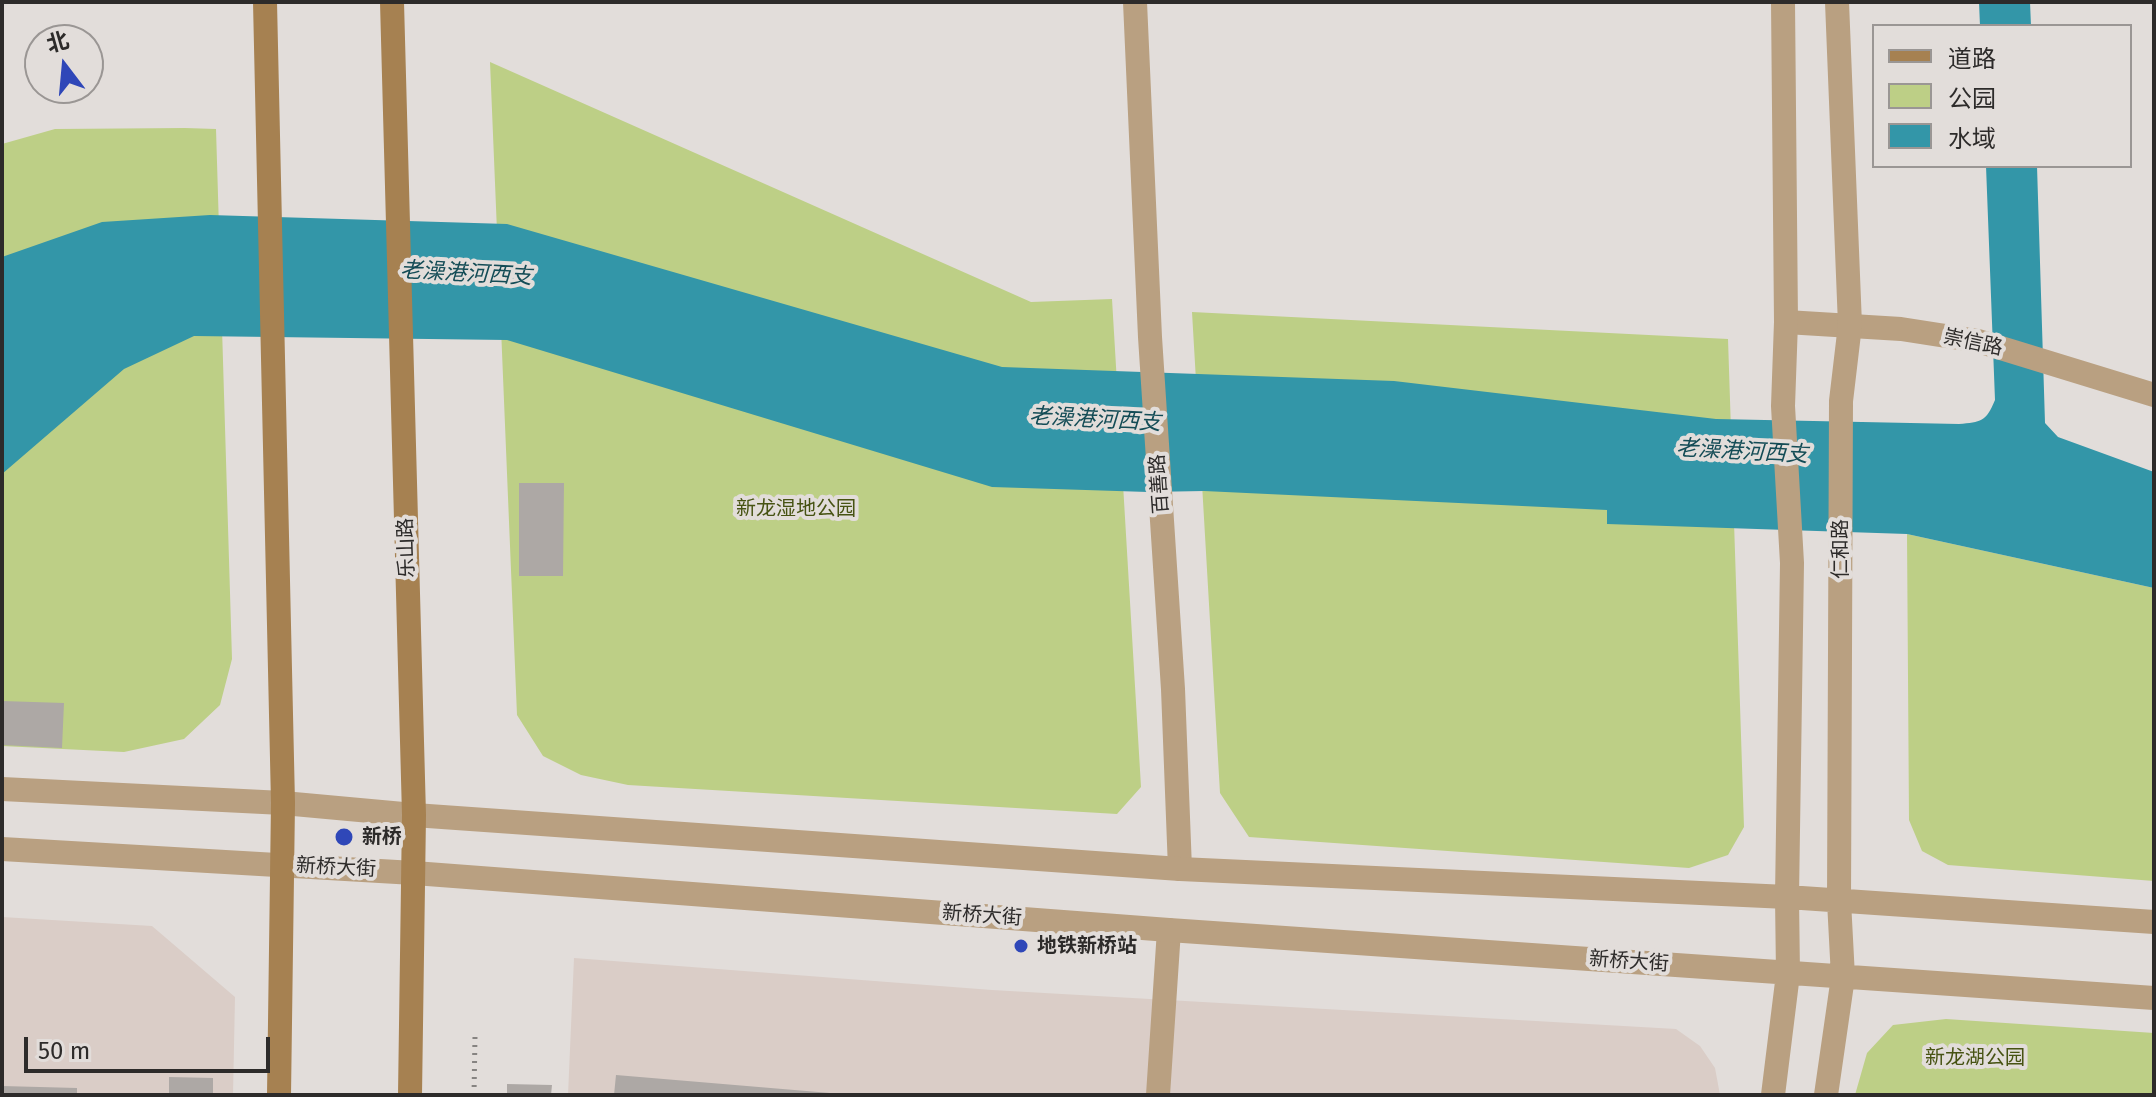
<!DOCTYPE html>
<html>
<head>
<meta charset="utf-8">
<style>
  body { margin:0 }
  #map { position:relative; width:2156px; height:1097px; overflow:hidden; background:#e2ddda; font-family:"Fira Sans","Noto Sans SC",sans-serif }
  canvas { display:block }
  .frame { position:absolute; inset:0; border:4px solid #2d2b2a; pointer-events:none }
  .legend { position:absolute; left:1872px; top:24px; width:260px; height:144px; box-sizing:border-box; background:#e2ddda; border:2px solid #9a9694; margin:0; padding:10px 14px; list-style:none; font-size:24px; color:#2d2b2a }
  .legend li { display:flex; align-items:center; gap:16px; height:40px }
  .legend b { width:40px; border:2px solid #9a9694 }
  .north { position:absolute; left:24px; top:24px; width:80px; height:80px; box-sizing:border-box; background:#e2ddda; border:2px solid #9a9694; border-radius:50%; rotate:344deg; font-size:22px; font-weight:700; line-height:32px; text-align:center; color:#2d2b2a }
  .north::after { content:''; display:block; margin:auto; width:28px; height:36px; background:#2f47b8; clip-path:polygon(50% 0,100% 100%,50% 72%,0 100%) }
  .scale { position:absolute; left:24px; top:1037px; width:246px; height:36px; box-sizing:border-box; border:4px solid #2d2b2a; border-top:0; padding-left:10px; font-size:24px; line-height:28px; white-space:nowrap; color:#2d2b2a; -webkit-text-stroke:6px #e2ddda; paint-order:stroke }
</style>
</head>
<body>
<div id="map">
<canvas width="2156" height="1097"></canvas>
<div class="frame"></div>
<ul class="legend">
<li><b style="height:10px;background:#a68151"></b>道路</li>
<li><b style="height:22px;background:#bdcf86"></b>公园</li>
<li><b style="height:22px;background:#3396a8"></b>水域</li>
</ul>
<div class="north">北</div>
<div class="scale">50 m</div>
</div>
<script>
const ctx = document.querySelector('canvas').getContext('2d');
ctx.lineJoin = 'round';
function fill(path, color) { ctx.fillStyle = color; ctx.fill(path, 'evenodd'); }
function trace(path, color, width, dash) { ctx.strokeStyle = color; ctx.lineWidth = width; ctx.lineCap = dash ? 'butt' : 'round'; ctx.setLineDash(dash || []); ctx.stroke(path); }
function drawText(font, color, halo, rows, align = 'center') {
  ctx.font = font + ' "Fira Sans","Noto Sans SC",sans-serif'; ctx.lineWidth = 8; ctx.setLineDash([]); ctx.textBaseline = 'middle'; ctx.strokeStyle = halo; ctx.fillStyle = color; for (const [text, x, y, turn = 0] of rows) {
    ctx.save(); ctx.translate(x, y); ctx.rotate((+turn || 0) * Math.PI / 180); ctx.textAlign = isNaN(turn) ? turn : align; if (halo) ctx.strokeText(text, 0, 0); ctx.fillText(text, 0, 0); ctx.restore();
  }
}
fill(new Path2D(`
  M2,917L152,926L235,997L233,1095H2Z
  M574,958L992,990L1676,1029L1700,1046L1715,1068L1720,1095H568Z`), '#dacdc7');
fill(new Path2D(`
  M490,62L1031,302L1112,299L1141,787L1117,814L628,785L581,775L543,756L517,715Z
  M185,128L216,129L232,659L220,705L184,739L124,752L2,746V144L55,129Z
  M1192,312L1728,339L1744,827L1728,855L1689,868L1249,837L1220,793Z
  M1907,534L2154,588V881L1948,865L1922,851L1909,820Z
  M1946,1019L2154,1033V1095H1855L1867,1053L1893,1025Z`), '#bdcf86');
fill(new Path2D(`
  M1979,2H2030L2031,26H1980Z
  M1986,166H2037L2045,423L2058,437L2154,472V588L1907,534L1607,524V510L1204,491L1148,492L992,487L507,340L194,336L124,369L2,474V257L102,222L210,215L507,224L1002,367L1394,381L1716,419L1959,424C1981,422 1986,422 1995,400Z`), '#3396a8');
fill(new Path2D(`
  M519,483H564L563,576H519Z
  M2,701L64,703L62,748L2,745Z
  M616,1075L830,1093V1095H614Z
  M169,1077L213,1078V1095H169Z
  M507,1084L552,1085L551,1095H507Z
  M2,1086L77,1088V1095H2Z`), '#ada8a5');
trace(new Path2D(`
  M474,1095L475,1036`), '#868381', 5, [2, 6]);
trace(new Path2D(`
  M1135,2L1150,337L1173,689L1180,869
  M1786,322L1901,329L1978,341L2154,395
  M1158,1095L1169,930`), '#b9a081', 24);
trace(new Path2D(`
  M2,789L283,803L414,815L1180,869L1787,897L2154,922
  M2,849L414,873L1169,930L2154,998
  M1773,1095L1788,974L1787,897L1792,563L1783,406L1786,322L1783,2
  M1826,1095L1843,977L1839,901L1841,401L1850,325L1837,2`), '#b9a081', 24);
trace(new Path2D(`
  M265,2L283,803L279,1095
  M392,2L414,815L410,1095`), '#a68151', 24);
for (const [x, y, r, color] of [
  [344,837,10,"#2f47b8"],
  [1021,946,8,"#2f47b8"]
]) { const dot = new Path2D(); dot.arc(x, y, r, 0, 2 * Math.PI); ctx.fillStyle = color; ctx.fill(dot); trace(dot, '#e2ddda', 3); }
drawText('20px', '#2d2b2a', '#e2ddda', [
  ["崇信路",1973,343,12],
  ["百善路",1160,484,-94],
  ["乐山路",407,548,-92],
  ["仁和路",1841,549,-90],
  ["新桥大街",336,868,3],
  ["新桥大街",982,916,4],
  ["新桥大街",1629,962,4]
]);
drawText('20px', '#475313', '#e2ddda', [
  ["新龙湿地公园",796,509],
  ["新龙湖公园",1975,1058]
]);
drawText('bold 20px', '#2d2b2a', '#e2ddda', [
  ["新桥",362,837],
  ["地铁新桥站",1037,946]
], 'left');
drawText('italic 22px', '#144c56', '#e2ddda', [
  ["老澡港河西支",466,274,3],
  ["老澡港河西支",1095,420,3],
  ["老澡港河西支",1742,452,3]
]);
</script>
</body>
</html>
